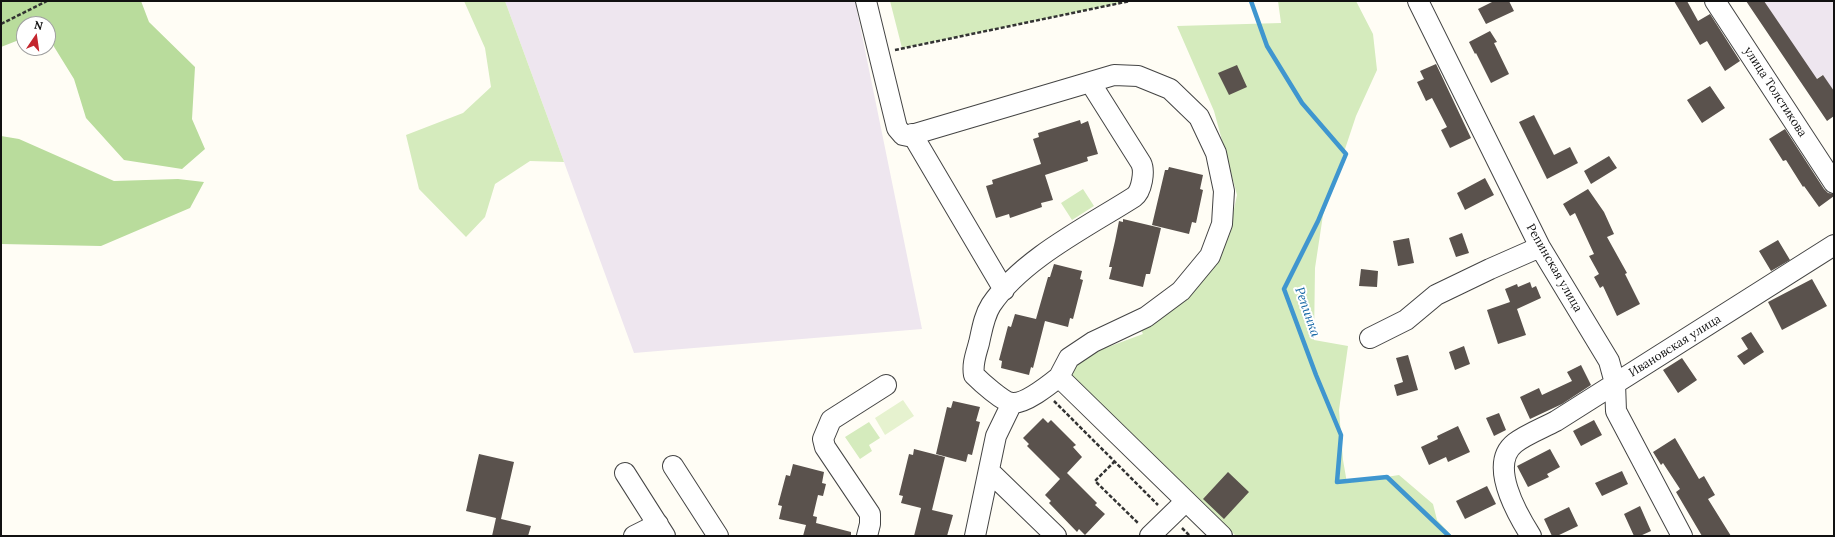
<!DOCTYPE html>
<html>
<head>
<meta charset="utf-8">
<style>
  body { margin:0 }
  #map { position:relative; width:1835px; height:537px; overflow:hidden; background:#fffdf5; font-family:Lora,serif }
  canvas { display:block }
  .frame { position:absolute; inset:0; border:2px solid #111; pointer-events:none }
  .north { position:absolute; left:16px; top:16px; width:40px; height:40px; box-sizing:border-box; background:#fff; border:1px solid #a0a0a0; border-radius:50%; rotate:13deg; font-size:11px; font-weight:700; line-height:16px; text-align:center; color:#111 }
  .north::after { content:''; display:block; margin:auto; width:14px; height:18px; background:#c4262e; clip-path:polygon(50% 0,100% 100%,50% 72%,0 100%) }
</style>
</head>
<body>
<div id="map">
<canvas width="1835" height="537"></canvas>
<div class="frame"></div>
<div class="north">N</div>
</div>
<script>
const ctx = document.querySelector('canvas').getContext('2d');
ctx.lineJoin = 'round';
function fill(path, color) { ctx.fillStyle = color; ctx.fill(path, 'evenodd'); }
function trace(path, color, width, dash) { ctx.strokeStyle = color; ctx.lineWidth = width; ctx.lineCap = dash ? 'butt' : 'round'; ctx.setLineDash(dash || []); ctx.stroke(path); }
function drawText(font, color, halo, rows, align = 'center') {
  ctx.font = font + ' Lora,serif'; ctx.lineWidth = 4; ctx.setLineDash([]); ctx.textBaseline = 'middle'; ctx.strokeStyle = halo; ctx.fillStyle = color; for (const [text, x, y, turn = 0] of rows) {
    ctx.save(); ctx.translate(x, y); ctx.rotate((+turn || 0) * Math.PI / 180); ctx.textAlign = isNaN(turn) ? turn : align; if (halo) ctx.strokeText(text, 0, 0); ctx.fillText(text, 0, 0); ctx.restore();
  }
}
fill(new Path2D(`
  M505,1H855L922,329L634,353Z
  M1764,1H1834V91L1822,75L1804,87L1794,72L1806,64Z`), '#eee6ef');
fill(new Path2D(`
  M464,1H505L564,162L530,161L495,184L485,217L466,237L419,189L406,135L463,113L491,87L485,48Z
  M890,1H1130L902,48Z
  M1278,1H1356L1373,34L1377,70L1356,116L1323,215L1315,268L1314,340L1348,346L1339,410L1343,460L1347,483L1399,475L1433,504L1437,520L1452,536H1236L1069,373L1073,360L1143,334L1139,326L1199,284L1228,237L1237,195L1214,111L1177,26L1281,23Z
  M1083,189L1094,206L1072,220L1061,203Z
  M869,422L880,438L869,445L872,451L860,459L845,437Z`), '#d5ebbd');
fill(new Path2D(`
  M1,1H141L149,22L195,67L192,119L205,149L182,169L124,160L86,118L74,79L48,37V24H24V38L1,47Z
  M1,136L19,139L114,181L178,179L204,182L190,208L101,246L1,244Z`), '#b9dc9c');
fill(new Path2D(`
  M903,400L914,416L885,435L875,418Z`), '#e6f2cf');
trace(new Path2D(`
  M1251,1L1267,46L1302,103L1346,154L1318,221L1284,289L1316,375L1341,435L1337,482L1387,477L1449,536`), '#3f96cf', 4.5);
fill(new Path2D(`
  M1494,1H1509L1514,11L1486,24L1478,9Z
  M1674,1H1687L1698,21L1710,14L1740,61L1725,71L1707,41L1700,45Z
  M1746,1H1764L1817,79L1823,75L1834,91V116L1827,121Z
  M1490,31L1497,42L1494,43L1509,74L1491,83L1476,53L1475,54L1469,42Z
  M1436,64L1471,138L1450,148L1441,130L1447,127L1432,98L1426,101L1417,82L1424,79L1420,71Z
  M1237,65L1247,87L1229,95L1218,73Z
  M1710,86L1725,108L1702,123L1687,100Z
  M1534,115L1554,155L1570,147L1578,163L1547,179L1519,122Z
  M1080,120L1081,124L1088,121L1098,154L1087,157L1088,161L1045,175L1053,200L1041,203L1042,207L1010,218L1009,214L996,218L986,186L993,184L992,180L1041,164L1033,139L1039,137L1038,133Z
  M1785,129L1824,189L1828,193L1834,194V196L1819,207L1804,186L1803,187L1786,160L1783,161L1769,139Z
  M1609,156L1617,168L1591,184L1584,171Z
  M1169,167L1203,175L1200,189L1203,190L1196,223L1192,222L1189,234L1152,225L1165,170H1168Z
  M1485,178L1494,195L1465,210L1457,193Z
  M1588,189L1604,212L1614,234L1607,237L1627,273L1625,274L1640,304L1617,316L1603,286L1600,288L1594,277L1599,274L1589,256L1594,254L1575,213L1570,216L1563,204Z
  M1123,219L1161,228L1150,274H1146L1143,287L1109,279L1112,267H1109L1115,241L1119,221L1123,222Z
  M1462,233L1469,253L1456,257L1449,238Z
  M1409,238L1414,263L1398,266L1393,241Z
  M1778,240L1790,260L1771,271L1759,251Z
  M1054,264L1082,271L1080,279L1083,280L1073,319L1070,318L1068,327L1045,321L1033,368L1031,367L1029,375L1001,368L1002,361L999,360L1008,326L1011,327L1015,314L1036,319L1048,277H1050Z
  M1361,269L1378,271L1377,287L1359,286Z
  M1812,279L1827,306L1782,330L1768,302Z
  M1530,282L1532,288L1536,286L1541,298L1517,309L1526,335L1498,344L1487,310L1510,302L1505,289L1517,284L1518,287Z
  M1751,332L1764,352L1744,365L1737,356L1748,349L1741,338Z
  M1464,346L1470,364L1455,370L1449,352Z
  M1408,355L1418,390L1397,396L1394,385L1403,382L1396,358Z
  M1682,358L1697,380L1678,393L1663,370Z
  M1581,365L1591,385L1562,404L1530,419L1520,397L1539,388L1542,395L1572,381L1567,372Z
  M953,401L980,407L976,421L980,422L972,455L968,454L966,462L936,454L947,407L951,408Z
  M1499,413L1506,430L1494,436L1486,418Z
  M1043,418L1048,423L1051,420L1076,445L1073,447L1082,457L1067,473L1097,503L1095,505L1105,514L1085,535L1079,529L1077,532L1049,503L1051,501L1045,495L1060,479L1027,446L1029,444L1023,438Z
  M1594,420L1602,435L1581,446L1573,431Z
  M1458,426L1470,452L1448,462L1446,457L1429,465L1421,447L1438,439L1437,436Z
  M1675,438L1699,479L1704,476L1715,495L1708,499L1731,536H1702L1676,492L1680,489L1663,463L1661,465L1653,452Z
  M914,449L945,457L932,510L953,515L947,536H914L921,508L901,503L903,496L899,495L909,454L913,455Z
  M1550,449L1560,467L1547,474L1549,477L1528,487L1517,466Z
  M479,454L514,462L501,519L531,526L528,536H492L496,518L466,511Z
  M793,464L824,472L822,483L826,484L823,496L818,495L813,516L817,517L816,523L851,532V536H803L806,525L779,519L782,506L778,505L786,475L790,476Z
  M1622,471L1628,484L1602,496L1595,483Z
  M1228,472L1249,492L1224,519L1203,499Z
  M1487,486L1496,504L1465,519L1456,501Z
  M1640,506L1651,531L1640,536H1634L1624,514Z
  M1569,507L1578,526L1557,536H1552L1544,519Z`), '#5a524d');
const minor = new Path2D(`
  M866,1L897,128L903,135L908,136L1114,75L1138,76L1170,89L1199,117L1216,153L1224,191L1222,224L1210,256L1181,291L1146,317L1093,342L1069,358L1059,377L1222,536
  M1418,1L1540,247L1609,361L1615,383L1616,411L1682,536
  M1715,1L1834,183
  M912,134L1004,290
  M1370,338L1406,320L1436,295L1490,269L1540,247
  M1059,377C1049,385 1025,404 1012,403C1003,402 981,382 974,375C972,364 976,354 979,343C982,330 984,316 991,305C1022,259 1087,227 1134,197C1142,191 1145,171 1141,163L1090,82
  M673,466L718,536
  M989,471L1056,536
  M625,473L665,536
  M634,536L658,524
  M867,536L870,524V514L825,447L823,439L831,420L886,385
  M975,536L996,436L1012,403
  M1150,536L1186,501
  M1531,536C1517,514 1488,464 1515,443C1527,434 1543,428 1556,421L1834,245`);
trace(minor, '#444', 22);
trace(new Path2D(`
  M1,24L47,1
  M895,50L1130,1
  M1054,401L1158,505
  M1115,461L1095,481L1139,524
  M1182,528L1190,536`), '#333', 2.5, [4, 2]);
trace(minor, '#fff', 20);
drawText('12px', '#111', '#fff', [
  ["улица Толстикова",1775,92,57],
  ["Репинская улица",1554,268,60],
  ["Ивановская улица",1675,346,-32]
]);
drawText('italic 13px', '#1768a6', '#fff', [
  ["Репинка",1307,312,71]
]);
</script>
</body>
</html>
